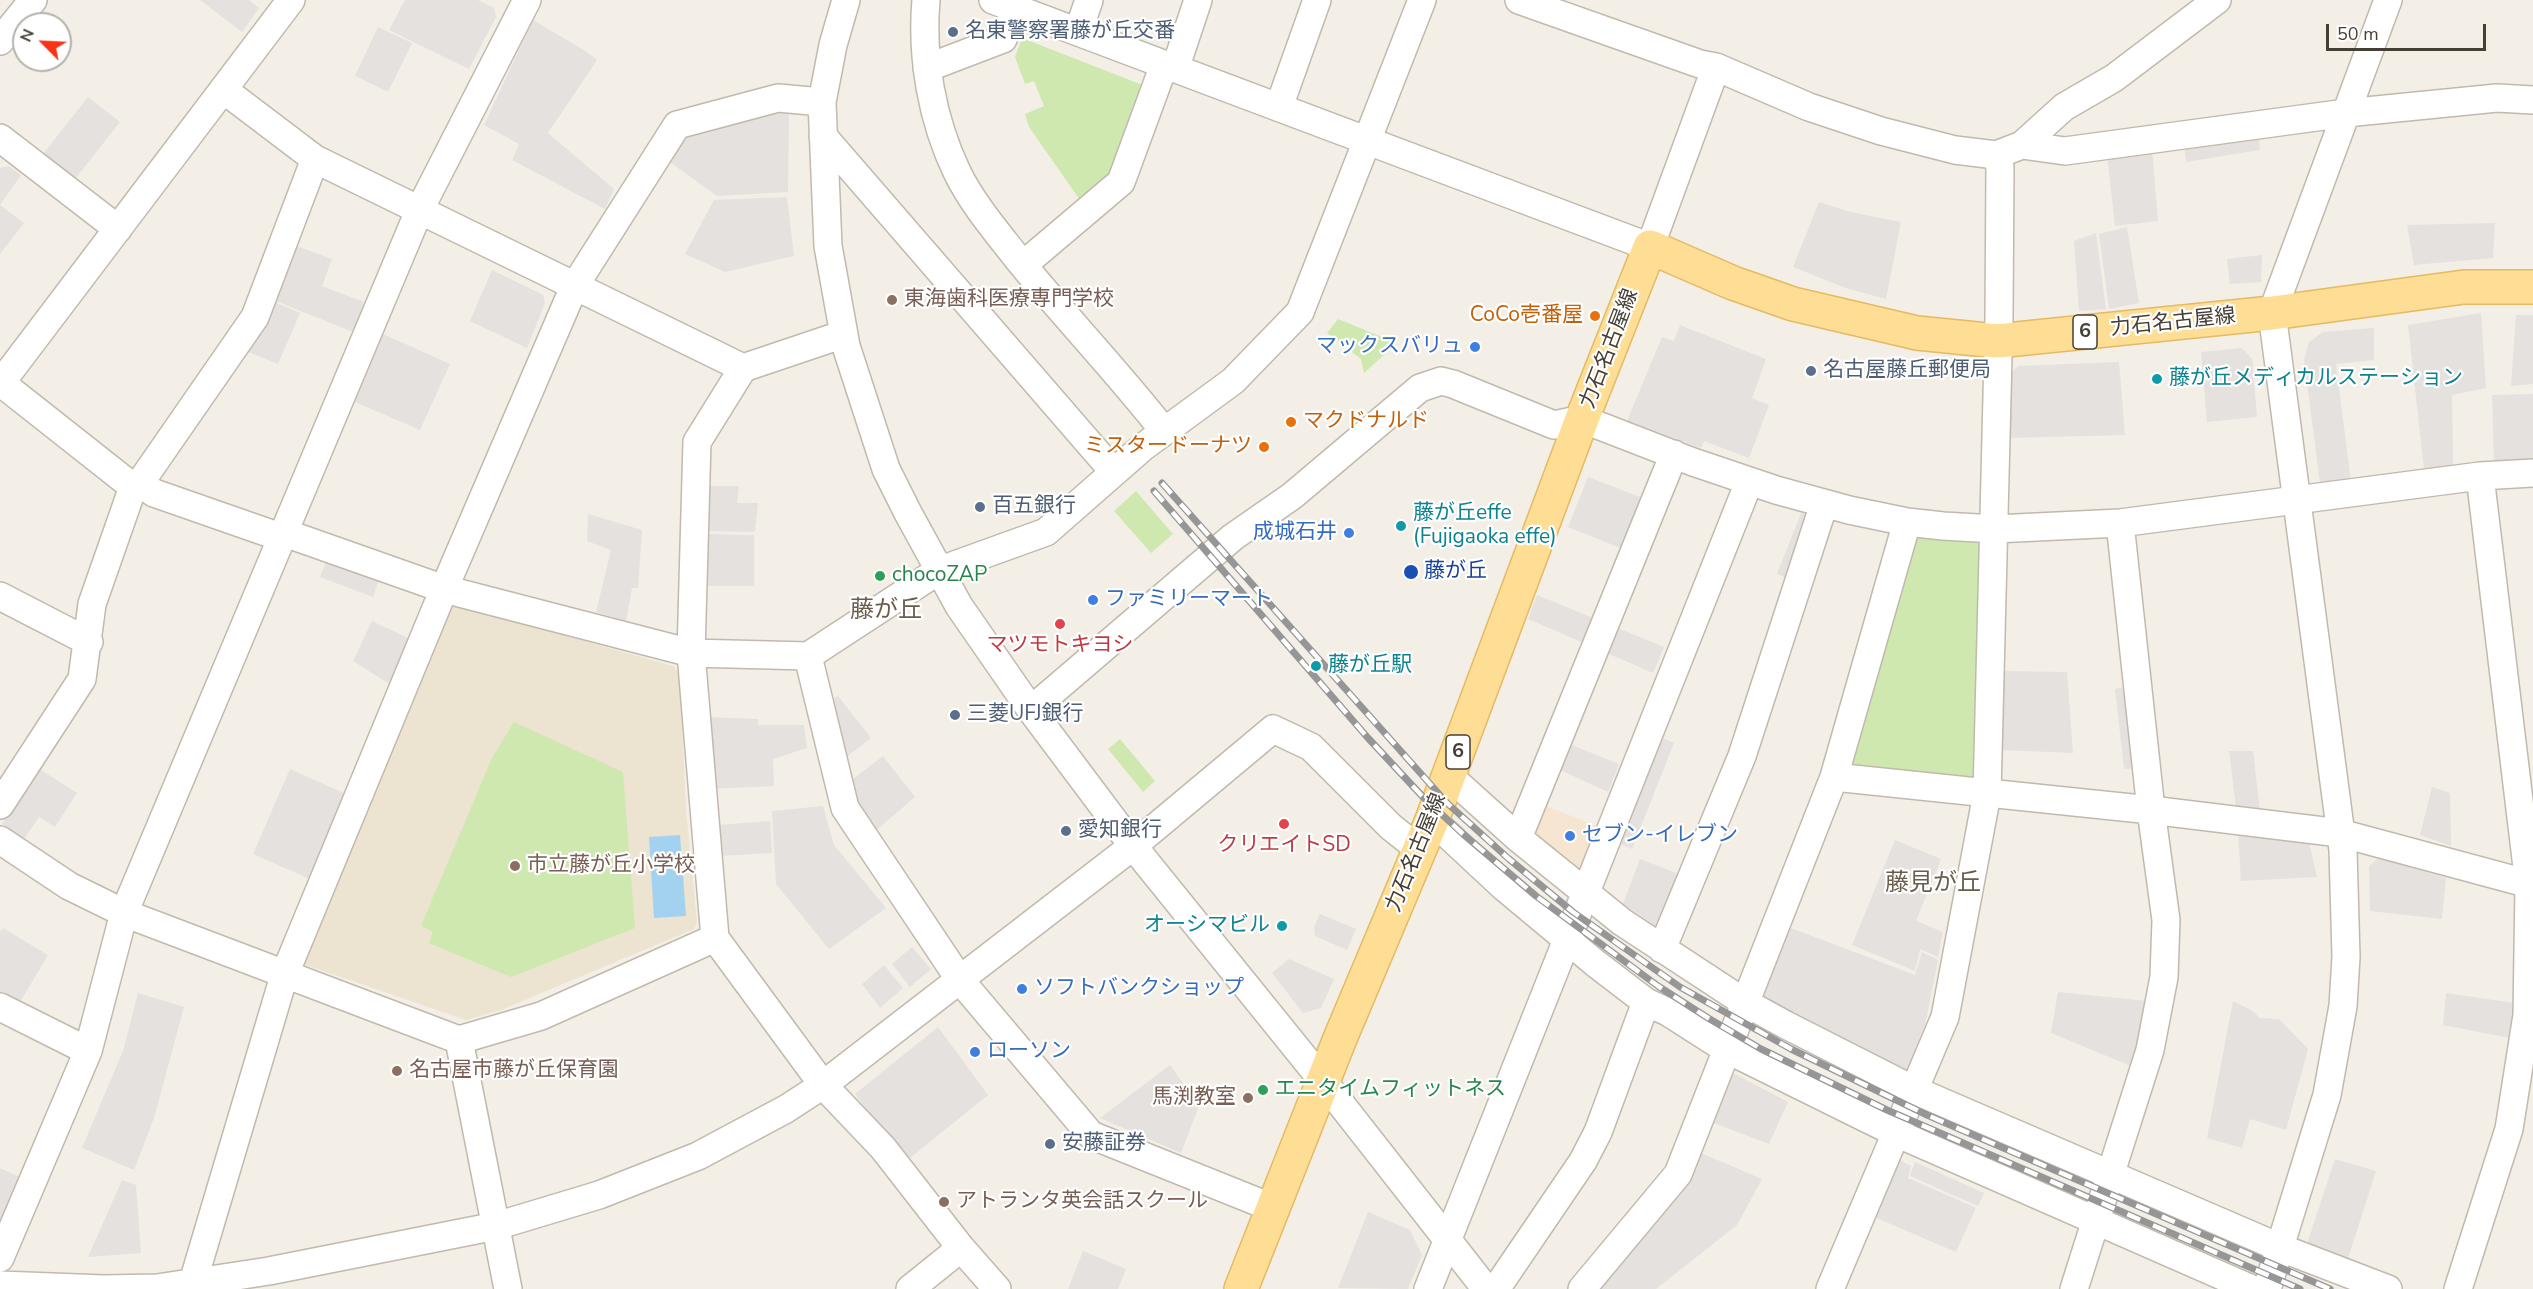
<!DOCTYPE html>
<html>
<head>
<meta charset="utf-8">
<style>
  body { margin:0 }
  #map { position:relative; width:2533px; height:1289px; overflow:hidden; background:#f3efe6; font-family:"Nunito Sans",sans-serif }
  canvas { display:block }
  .north { position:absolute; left:12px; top:12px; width:60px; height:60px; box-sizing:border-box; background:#fff; border:2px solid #b5b2ae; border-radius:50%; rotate:294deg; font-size:16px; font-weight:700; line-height:24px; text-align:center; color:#463f35 }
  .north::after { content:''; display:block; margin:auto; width:21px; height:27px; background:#fa3216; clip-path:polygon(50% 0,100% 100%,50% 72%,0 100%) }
  .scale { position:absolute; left:2326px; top:24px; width:160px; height:27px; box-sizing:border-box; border:3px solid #463f35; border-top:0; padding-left:8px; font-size:18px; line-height:21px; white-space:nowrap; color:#463f35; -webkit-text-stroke:4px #fff; paint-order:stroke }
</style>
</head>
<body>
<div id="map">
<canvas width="2533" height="1289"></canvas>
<div class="north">N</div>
<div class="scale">50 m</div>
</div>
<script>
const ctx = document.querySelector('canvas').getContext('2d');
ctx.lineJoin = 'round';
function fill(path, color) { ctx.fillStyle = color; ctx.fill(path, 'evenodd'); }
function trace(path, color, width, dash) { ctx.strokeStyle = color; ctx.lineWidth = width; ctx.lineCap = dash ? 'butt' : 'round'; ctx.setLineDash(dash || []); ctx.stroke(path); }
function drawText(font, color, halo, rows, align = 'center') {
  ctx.font = font + ' "Nunito Sans","Noto Sans JP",sans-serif'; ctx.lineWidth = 4.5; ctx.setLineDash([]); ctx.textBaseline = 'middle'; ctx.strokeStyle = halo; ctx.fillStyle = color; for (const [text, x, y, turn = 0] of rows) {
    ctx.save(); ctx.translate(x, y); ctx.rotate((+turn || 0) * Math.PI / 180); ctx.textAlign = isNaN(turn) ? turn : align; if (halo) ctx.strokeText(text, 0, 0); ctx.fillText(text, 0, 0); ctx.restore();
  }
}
fill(new Path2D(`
  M1546,806L1602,828L1586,865L1577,868L1534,838Z`), '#f5e5d1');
fill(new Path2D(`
  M456,605L673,666L680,675L686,810L697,922L694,929L501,1010L466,1020L306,965L301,958L443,609Z`), '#ece3d0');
fill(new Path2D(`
  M1022,38L1145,86L1112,173L1080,200L1029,127L1025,114L1044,106L1034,81L1025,84L1015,57Z
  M1338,319L1397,343L1364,373L1361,359L1327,333Z
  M1136,491L1173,534L1151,553L1114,511Z
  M1921,537L1947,541L1977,539L1985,550L1976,779L1852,769L1847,762L1914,541Z
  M514,722L623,772L635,928L511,977L429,943L433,932L421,926L492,758Z
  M1120,739L1155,781L1143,792L1108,749Z`), '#cfe8af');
fill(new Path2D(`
  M200,0H249L259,8L242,32Z
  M405,0H478L494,8L496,17L469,69L389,30Z
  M533,20L587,52L597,60L548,133L614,189L605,209L512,160L519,144L484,125Z
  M378,27L412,43L388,92L355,76Z
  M88,97L120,122L75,179L43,154Z
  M789,110L788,192L717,196L667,160L684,137Z
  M2259,132L2260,150L2186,162L2184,142Z
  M2152,149L2158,221L2115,226L2107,154Z
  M9,166L21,175L0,205V168Z
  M787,197L794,256L725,272L685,254L714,200Z
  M1819,202L1851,212L1901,222L1886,299L1846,288L1793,267Z
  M0,205L24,223L0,254Z
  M2495,223L2493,258L2414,265L2407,225Z
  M2127,227L2139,303L2109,309L2099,234Z
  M2096,233L2106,309L2079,311L2074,241Z
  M291,244L332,259L322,286L364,302L353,332L271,299Z
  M2262,255L2261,282L2230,284L2227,259Z
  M492,270L543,295L545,303L527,348L470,321Z
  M270,300L300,313L278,364L241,349Z
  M2481,313L2486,388L2452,395L2453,465L2424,470L2408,325Z
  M2516,315H2533V384L2511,386Z
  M1680,325L1766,359L1752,398L1769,405L1749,458L1704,441L1701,448L1627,421L1662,337L1674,341Z
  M2374,328V360L2336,364L2351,482L2320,483L2304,360L2309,342L2323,332Z
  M383,334L450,364L420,430L355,402Z
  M2242,348L2252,359L2257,417L2207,422L2201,352Z
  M2119,362L2125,435L2009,438L2008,376L2018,366Z
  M2533,394V464L2494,463L2492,395Z
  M1588,477L1653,502L1633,553L1568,527Z
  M704,486H739L737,503H758L755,532L702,531Z
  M1801,513L1819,518L1795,581L1777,574Z
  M588,514L642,530L638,588H632L626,621L596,612L611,550L587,541Z
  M702,534L754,535V586H701Z
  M327,560L379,579L373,597L320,577Z
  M1537,595L1664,647L1653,673L1528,619Z
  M372,621L412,640L391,685L353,661Z
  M2003,671L2067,672L2073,753L2002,750Z
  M2130,686L2140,768L2124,769L2115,689Z
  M838,696L871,738L840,762L825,704Z
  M706,717L758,719V725H804L807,748L773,759L774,786L709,789Z
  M1658,736L1674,743L1632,849L1615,842Z
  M1569,744L1619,764L1608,792L1558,769Z
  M2229,751H2253L2260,811L2236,808Z
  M883,756L915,797L873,833L843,787Z
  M38,768L77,793L55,827L39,817L24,839L2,824Z
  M290,769L346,794L312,880L253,854Z
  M2432,787L2450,793L2451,846L2420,835Z
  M823,806L834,845L886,908L829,949L776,884L772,811Z
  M770,821L772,853L719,856L718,825Z
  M2238,830L2308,838L2317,877L2241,881Z
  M1895,840L1941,859L1916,921L1943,932L1938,957L1920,949L1915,971L1852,945Z
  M2379,858L2446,878L2442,919L2370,911L2369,866Z
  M1640,859L1684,876L1662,930L1623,904Z
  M1320,914L1356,929L1347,950L1315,936L1314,927Z
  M1786,926L1915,975L1922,952L1938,960L1925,1025L1905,1075L1757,997Z
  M3,928L48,955L20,1002L0,993V932Z
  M912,947L931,969L910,987L892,964Z
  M1289,959L1334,979L1321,1008L1303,1013L1272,973Z
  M884,965L903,988L880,1008L862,984Z
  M2058,992L2147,1001L2131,1066L2051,1033Z
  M138,993L184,1007L154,1118L134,1170L82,1148L123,1051Z
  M2446,993L2514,1003L2510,1038L2443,1025Z
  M2233,1001L2251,1010L2260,1018L2279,1019L2308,1049L2286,1130L2250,1119L2242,1148L2207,1138Z
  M938,1027L988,1095L905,1162L855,1094Z
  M1170,1065L1199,1106L1181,1153L1100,1118Z
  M1735,1074L1788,1102L1769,1144L1708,1121L1724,1080Z
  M1696,1151L1762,1179L1737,1225L1656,1289H1601L1599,1287Z
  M1896,1158L1911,1166L1908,1178L1976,1208L1956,1252L1872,1216Z
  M2335,1159L2376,1171L2346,1265L2312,1252L2307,1244Z
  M1915,1162L1984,1193L1978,1206L1910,1176Z
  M0,1168L20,1177L0,1223Z
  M122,1180L136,1185L141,1253L88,1257Z
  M1368,1212L1410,1230L1422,1255L1408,1289L1338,1288Z
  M1083,1251L1126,1269L1118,1289H1068Z`), '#e4e1de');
fill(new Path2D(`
  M680,835L686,916L654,918L649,837Z`), '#a2d2f0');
const minor = new Path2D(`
  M846,0L833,45L822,102L828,246L846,346L886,469L908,513L959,606L1031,710L1133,846L1323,1081L1486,1289
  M926,0C921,58 932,120 957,172C972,203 996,231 1017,258C1065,317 1117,371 1164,431
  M993,0L1650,247L1716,67
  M1519,0L1700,64L1716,67L1809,107L1881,131L1955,150L1996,155L2022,145L2064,107L2114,78L2217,0
  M1078,32L1089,0
  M0,41L33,0
  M927,68L1003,39L1016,9
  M1175,69L1198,0
  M224,90L315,159L743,368
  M1279,107L1317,0
  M823,136L1114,472
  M0,138L118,229
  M2022,145L2065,151L2346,113L2497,98L2533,100
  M1023,265L1121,182L1164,65
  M844,334L743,368L697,442L691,653L715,938L823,1085L883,1148L961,1248L997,1289
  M0,382L133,487
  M0,384L291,0
  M140,483L154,493L283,538
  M285,533L444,589L691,653L808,656L938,571L1046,532L1143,447L1233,381L1300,312L1422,0
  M0,596L89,642
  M808,656L845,808L960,980L1091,1135L1273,1208
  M1031,710L1233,537L1292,496L1420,388L1441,381L1453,384L1554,425L1582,419L1693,462L1776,490L1849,510L1907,522L1943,526L1995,529L2120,523L2480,476L2533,473
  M1449,776L1518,838L1622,922L1744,1002L1786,1025L1914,1090L2281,1248L2388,1289
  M1834,777L2151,810L2340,833L2533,885
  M0,805L82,679L92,604L133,487L140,483L255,317L315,159
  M1432,820L1505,888L1595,963L1646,1002L1668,1012L1726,1049L1896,1133L2252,1289
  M1518,838L1674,454
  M0,840L69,886L124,913L459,1040L541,1016L715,938
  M1662,949L1742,756L1824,504
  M0,1007L88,1051
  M459,1040L508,1289
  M0,1258L88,1051L124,913L419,211L527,0
  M0,1285L104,1289L157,1288L269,1271L496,1226L599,1195L698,1156L786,1109L823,1085L1133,846L1273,729L1311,747L1391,827L1420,850
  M194,1289L193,1282L284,976L444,589L574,287L677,125L778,98L822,102
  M910,1289L961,1248
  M1428,1289L1749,482
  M1496,1289L1583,1161L1598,1132L1646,1002
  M1582,1289L1678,1174L1834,777L1907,522
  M1830,1289L1945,1017L1987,794L1999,317L2000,167L1996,155
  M2074,1289L2150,1050L2164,977L2166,920L2151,810L2120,523
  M2267,1289L2327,1095L2343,1006L2346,957L2343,850L2272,313L2388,0
  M2458,1289L2509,1129L2527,1015L2529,884L2480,476`);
const major = new Path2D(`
  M1241,1289L1339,1041L1432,820L1582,419L1650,247L1733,283L1793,304L1917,333L1997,341L2272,313L2464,287H2533`);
trace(minor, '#c1b9ac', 30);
trace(major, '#e4ba63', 36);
trace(minor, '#fff', 27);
trace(major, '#fedd94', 33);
const rail = new Path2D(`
  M1162,483L1447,803L1509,859L1573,912L1680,987L1791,1049L1927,1115L2330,1289
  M1154,491L1368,738L1423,797L1463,834L1536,896L1658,986L1708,1018L1761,1049L1887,1110L2300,1289`);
trace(rail, '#969696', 7);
trace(rail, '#fff', 4.5, [14]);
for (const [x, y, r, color] of [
  [953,32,6,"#5c6f8a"],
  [892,300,6,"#8d6e63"],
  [1595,316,6,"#e8710a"],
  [1475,347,6,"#3f7fe0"],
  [1811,371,6,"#5c6f8a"],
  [2157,379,6,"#0f9aa8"],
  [1291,422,6,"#e8710a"],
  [1264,447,6,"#e8710a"],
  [980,507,6,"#5c6f8a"],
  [1401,526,6,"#0f9aa8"],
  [1349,533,6,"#3f7fe0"],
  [1411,572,8,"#1a4fb4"],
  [880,576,6,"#2e9e5b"],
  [1093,600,6,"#3f7fe0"],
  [1060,624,6,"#e0444e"],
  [1316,666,6,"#0f9aa8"],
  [955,715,6,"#5c6f8a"],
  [1284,824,6,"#e0444e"],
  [1066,831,6,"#5c6f8a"],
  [1570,836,6,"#3f7fe0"],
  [515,866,6,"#8d6e63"],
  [1282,926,6,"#0f9aa8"],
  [1022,989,6,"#3f7fe0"],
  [975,1052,6,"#3f7fe0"],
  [397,1071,6,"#8d6e63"],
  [1263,1090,6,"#2e9e5b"],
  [1248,1098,6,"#8d6e63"],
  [1050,1144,6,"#5c6f8a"],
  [944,1202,6,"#8d6e63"]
]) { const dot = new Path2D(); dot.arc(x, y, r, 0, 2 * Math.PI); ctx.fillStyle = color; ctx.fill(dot); trace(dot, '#fff', 2); }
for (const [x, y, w] of [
  [2085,332,24],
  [1458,752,24]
]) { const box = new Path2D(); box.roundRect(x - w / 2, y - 17, w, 34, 4.5); ctx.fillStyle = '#fff'; ctx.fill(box); trace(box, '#463f35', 1.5); }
drawText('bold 20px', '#463f35', null, [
  ["6",2085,332],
  ["6",1458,752]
]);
drawText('21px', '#4e5e75', '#fff', [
  ["名東警察署藤が丘交番",965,32],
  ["名古屋藤丘郵便局",1823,371],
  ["百五銀行",992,507],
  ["三菱UFJ銀行",967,715],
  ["愛知銀行",1078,831],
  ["安藤証券",1062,1144]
], 'left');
drawText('21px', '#785e54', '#fff', [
  ["東海歯科医療専門学校",904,300],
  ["市立藤が丘小学校",527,866],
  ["名古屋市藤が丘保育園",409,1071],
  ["馬渕教室",1236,1098,"right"],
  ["アトランタ英会話スクール",956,1202]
], 'left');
drawText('21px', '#c56008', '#fff', [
  ["CoCo壱番屋",1583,316],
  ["マクドナルド",1303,422,"left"],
  ["ミスタードーナツ",1252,447]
], 'right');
drawText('21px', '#463f35', '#fff', [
  ["力石名古屋線",2173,323,-6],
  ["力石名古屋線",1610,349,-69],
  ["力石名古屋線",1417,853,-68]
]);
drawText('21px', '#366cbe', '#fff', [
  ["マックスバリュ",1463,347,"right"],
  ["成城石井",1337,533,"right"],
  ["ファミリーマート",1105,600],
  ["セブン-イレブン",1582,836],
  ["ソフトバンクショップ",1034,989],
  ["ローソン",987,1052]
], 'left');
drawText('21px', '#0d838f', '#fff', [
  ["藤が丘メディカルステーション",2169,379],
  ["藤が丘effe",1413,514],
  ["(Fujigaoka effe)",1413,538],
  ["藤が丘駅",1328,666],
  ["オーシマビル",1270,926,"right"]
], 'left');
drawText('21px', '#164399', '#fff', [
  ["藤が丘",1424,572]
], 'left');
drawText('21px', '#27864d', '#fff', [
  ["chocoZAP",892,576],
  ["エニタイムフィットネス",1275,1090]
], 'left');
drawText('21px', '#be3a42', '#fff', [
  ["マツモトキヨシ",1060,646],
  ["クリエイトSD",1284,846]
]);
drawText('24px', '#695d4c', '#fff', [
  ["藤が丘",886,611],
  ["藤見が丘",1933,884]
]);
</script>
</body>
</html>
